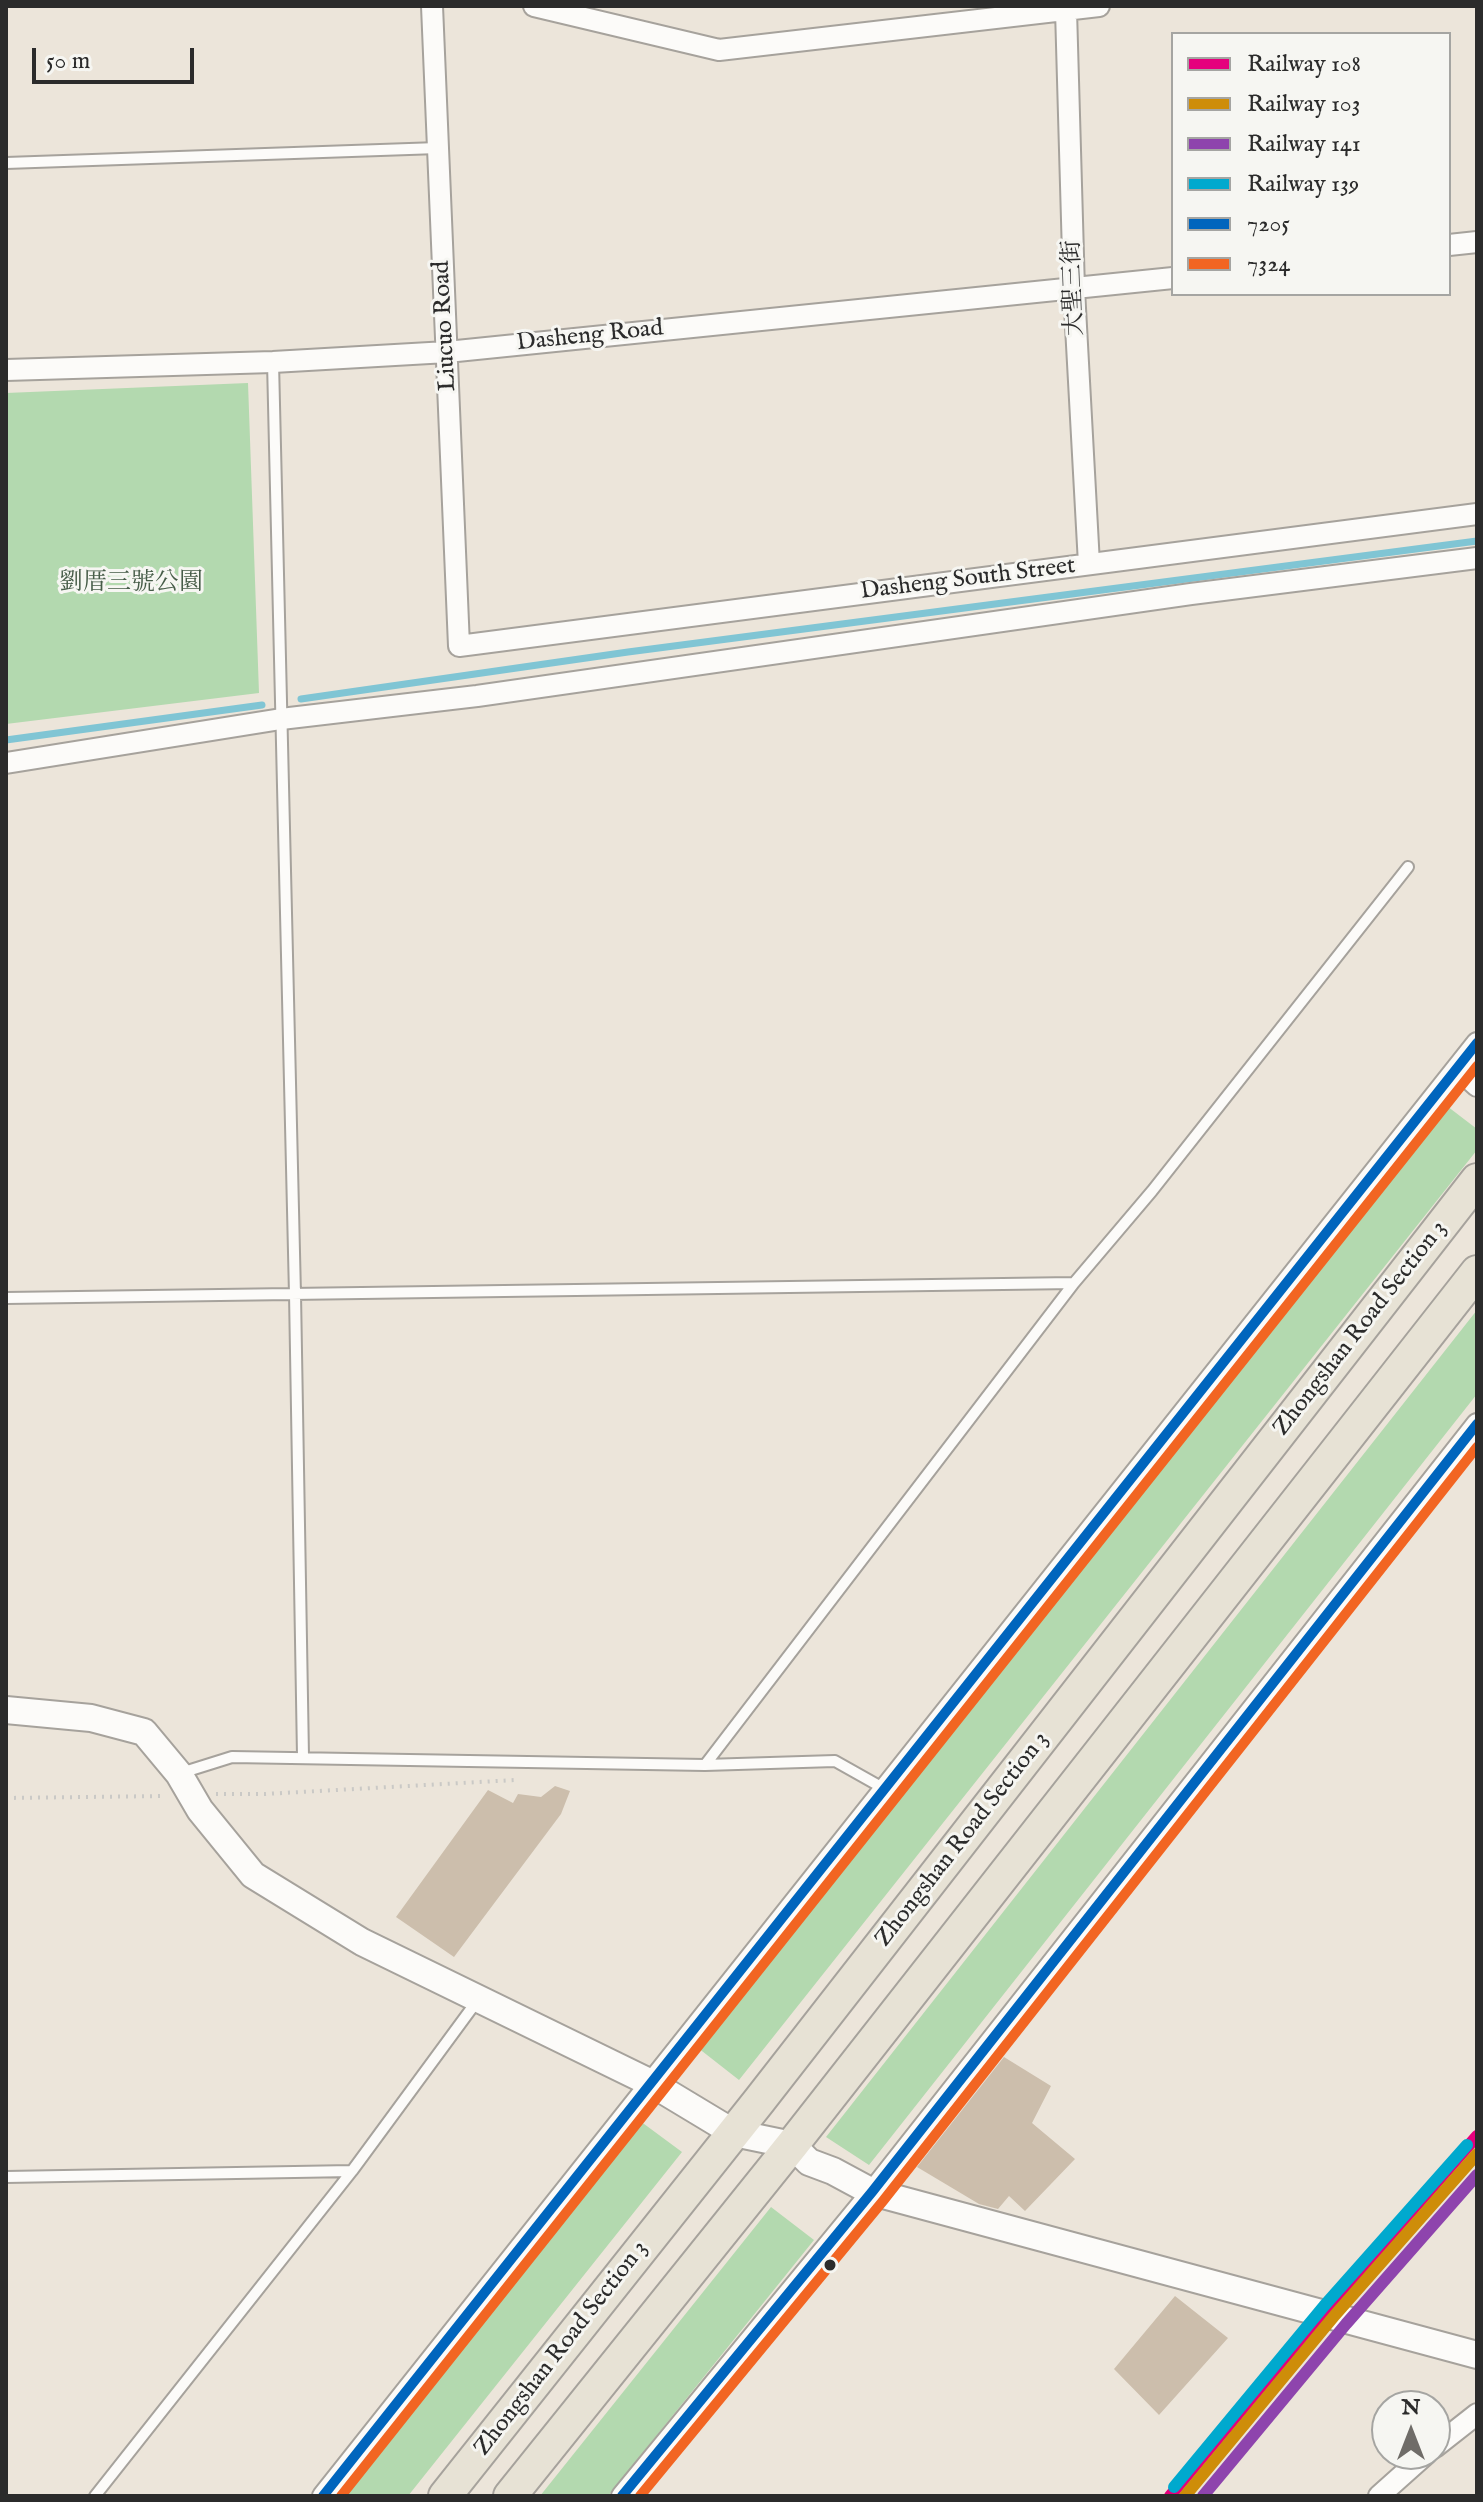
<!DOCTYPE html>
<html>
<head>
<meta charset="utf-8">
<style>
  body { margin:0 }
  #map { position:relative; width:1483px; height:2502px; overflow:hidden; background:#ece5da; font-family:"IM FELL English",serif }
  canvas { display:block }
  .frame { position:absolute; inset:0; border:8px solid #2b2b2b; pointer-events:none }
  .legend { position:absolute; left:1171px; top:32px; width:280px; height:264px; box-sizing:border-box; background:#f6f6f2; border:2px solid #a5a5a2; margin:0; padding:10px 14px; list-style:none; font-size:24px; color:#2b2b2b }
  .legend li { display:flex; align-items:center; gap:16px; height:40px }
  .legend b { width:40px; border:2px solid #a5a5a2 }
  .north { position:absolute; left:1371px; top:2390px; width:80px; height:80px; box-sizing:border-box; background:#f6f6f2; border:2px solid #a5a5a2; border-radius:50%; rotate:0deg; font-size:22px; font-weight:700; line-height:32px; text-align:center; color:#2b2b2b }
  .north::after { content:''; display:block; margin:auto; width:28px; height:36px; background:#6f6c68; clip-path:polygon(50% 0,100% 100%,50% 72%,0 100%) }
  .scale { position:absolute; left:32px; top:48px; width:162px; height:36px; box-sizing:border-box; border:4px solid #2b2b2b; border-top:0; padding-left:10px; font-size:24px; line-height:28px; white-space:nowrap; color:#2b2b2b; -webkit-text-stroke:6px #f6f6f2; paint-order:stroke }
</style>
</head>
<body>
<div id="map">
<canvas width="1483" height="2502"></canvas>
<div class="frame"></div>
<ul class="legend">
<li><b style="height:10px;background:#e5007d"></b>Railway 108</li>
<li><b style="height:10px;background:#ce8d09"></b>Railway 103</li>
<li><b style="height:10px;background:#8e44ad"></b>Railway 141</li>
<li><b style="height:10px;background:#00a9ce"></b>Railway 139</li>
<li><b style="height:10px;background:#0065bd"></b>7205</li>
<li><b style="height:10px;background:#f26522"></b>7324</li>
</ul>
<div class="north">N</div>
<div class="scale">50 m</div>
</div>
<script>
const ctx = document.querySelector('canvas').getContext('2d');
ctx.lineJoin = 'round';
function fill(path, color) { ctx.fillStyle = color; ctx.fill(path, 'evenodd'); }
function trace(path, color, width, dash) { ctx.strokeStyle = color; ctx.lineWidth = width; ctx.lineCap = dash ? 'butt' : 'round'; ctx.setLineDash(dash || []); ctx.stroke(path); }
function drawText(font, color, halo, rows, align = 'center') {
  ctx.font = font + ' "IM FELL English","Noto Serif TC",serif'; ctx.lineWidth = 6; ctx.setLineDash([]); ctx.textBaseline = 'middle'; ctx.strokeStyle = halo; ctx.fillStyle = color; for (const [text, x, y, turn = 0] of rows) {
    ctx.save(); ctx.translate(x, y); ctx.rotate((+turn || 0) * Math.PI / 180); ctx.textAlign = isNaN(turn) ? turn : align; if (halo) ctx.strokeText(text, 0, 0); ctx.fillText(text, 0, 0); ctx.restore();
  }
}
fill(new Path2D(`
  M248,383L259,693L6,724V393Z
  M1443,1103L1477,1129V1150L739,2080L693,2044Z
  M1477,1310V1394L869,2165L826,2137Z
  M636,2118L682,2152L408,2496H335Z
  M771,2207L814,2240L608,2496H540Z`), '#b3d9af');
trace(new Path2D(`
  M301,699L628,652L1477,541
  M6,740L262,705`), '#80c5d4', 7);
fill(new Path2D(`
  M555,1786L570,1791L561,1814L454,1957L396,1917L488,1790L513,1803L518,1794L541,1797Z
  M1004,2057L1051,2086L1032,2123L1075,2159L1025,2211L1009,2196L998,2209L979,2204L917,2167Z
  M1175,2296L1228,2338L1159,2415L1114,2369Z`), '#ccbeac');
const service = new Path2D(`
  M6,163L438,148
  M273,362L295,1294L303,1756
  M6,1298L1074,1283
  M705,1765L1074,1283L1152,1191L1408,867
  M181,1773L232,1757L705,1765L835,1761L883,1788
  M6,2177L352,2171
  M95,2496L352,2171L477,2001`);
const minor = new Path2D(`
  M432,6L459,646L1477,514
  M534,6L719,50L1099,6
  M1066,10L1074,290L1089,564
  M1449,245L1477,242
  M6,370L273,362L447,352L1173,278
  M6,763L281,719L477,696L1191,594L1477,558
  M1457,1068L1477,1086
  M1435,2447L1477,2414
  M323,2496L1477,1043
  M622,2496L872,2192L1477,1424
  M1379,2496L1426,2454`);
const tertiary = new Path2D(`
  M6,1710L91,1718L144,1732L179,1774L200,1810L253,1875L362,1942L651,2083L734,2133L792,2145L809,2162L833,2171L872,2192L1477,2355`);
const primary = new Path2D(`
  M445,2496L759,2101L1477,1180
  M510,2496L792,2145L1477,1272`);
trace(service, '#a6a29c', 14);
trace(minor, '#a6a29c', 24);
trace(tertiary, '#a6a29c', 30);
trace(primary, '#a6a29c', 36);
trace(new Path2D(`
  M216,1794H265L515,1780
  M6,1798L164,1796`), '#cac9c6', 4, [2, 6]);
trace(service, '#fcfbf9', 10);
trace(minor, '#fcfbf9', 20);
trace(tertiary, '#fcfbf9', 26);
trace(primary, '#e7e2d5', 32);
trace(new Path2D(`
  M323,2496L1477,1043
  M622,2496L872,2192L1477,1424`), '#0065bd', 10);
trace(new Path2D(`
  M341,2496L1477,1066
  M640,2496L883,2201L1477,1447`), '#f26522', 10);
trace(new Path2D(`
  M1170,2496L1323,2312L1477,2136`), '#e5007d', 12);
trace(new Path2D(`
  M1185,2496L1335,2315L1477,2154`), '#ce8d09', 12);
trace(new Path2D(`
  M1203,2496L1346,2324L1477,2175`), '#8e44ad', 12);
trace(new Path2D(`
  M1174,2487L1324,2306L1467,2145`), '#00a9ce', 12);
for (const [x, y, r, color] of [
  [830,2265,7,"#2b2b2b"]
]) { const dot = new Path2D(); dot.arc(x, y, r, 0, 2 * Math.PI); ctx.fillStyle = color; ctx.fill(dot); trace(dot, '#f6f6f2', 3); }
drawText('24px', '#2b2b2b', '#f6f6f2', [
  ["大聖三街",1075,288,-92],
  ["Liucuo Road",446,326,-93],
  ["Dasheng Road",590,337,-6],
  ["Dasheng South Street",968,580,-7],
  ["Zhongshan Road Section 3",1361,1329,-52],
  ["Zhongshan Road Section 3",963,1840,-52],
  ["Zhongshan Road Section 3",562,2349,-52]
]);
drawText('24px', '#465c48', '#f6f6f2', [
  ["劉厝三號公園",131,584]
]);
</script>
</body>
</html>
